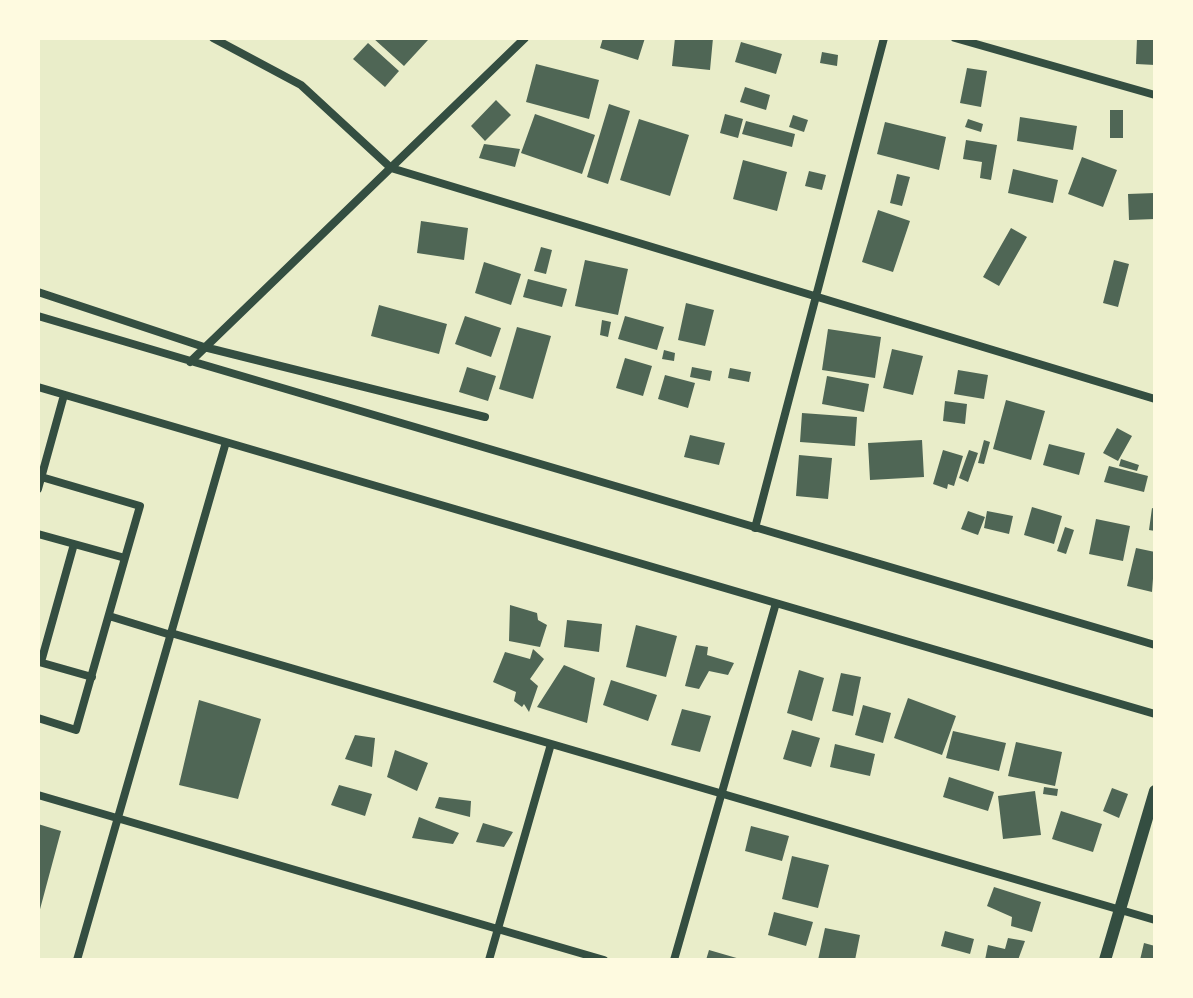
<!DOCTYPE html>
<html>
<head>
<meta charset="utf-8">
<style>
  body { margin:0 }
  #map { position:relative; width:1193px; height:998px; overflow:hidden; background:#e9edc9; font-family:"Roboto Condensed",sans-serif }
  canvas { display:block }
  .frame { position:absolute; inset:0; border:40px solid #fefae0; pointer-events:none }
</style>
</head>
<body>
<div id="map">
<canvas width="1193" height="998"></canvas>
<div class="frame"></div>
</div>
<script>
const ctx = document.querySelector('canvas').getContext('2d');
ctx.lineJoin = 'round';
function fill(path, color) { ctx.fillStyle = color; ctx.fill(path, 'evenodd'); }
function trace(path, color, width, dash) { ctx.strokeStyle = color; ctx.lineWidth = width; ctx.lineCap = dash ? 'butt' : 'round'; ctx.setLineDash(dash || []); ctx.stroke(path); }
fill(new Path2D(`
  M373,38H426L428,40L404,66Z
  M603,38H645L638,60L600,48Z
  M675,38H713L710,70L672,66Z
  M1137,38H1155V65L1136,64Z
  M741,42L782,54L776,74L735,62Z
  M368,43L399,71L385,87L353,59Z
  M822,52L838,55L837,66L820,63Z
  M536,64L599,80L589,119L526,102Z
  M967,68L987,71L981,107L960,103Z
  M745,87L770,95L766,110L740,102Z
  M496,100L511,115L485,141L471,126Z
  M609,104L630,111L608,184L587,177Z
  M1110,110H1123V138H1110Z
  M535,114L595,135L582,174L521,153Z
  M725,114L743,119L738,138L720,133Z
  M793,115L808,120L804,132L789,127Z
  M1020,117L1077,126L1073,150L1017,141Z
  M639,119L689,135L670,196L620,180Z
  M968,119L983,124L981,132L965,127Z
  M746,121L795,134L792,147L742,134Z
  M885,122L946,137L939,170L877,154Z
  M966,140L997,145L991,180L980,178L982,162L963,159Z
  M484,144L520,149L515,167L479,158Z
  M1082,157L1117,170L1103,207L1068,194Z
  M743,160L787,172L777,211L733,199Z
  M1013,169L1058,180L1053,203L1008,193Z
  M809,171L826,175L822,190L805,186Z
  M897,174L910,177L902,206L890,203Z
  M1155,193V219L1129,220L1128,194Z
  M878,210L910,221L893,272L862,262Z
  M421,221L468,228L464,260L417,253Z
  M1011,228L1027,237L999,286L983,277Z
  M541,247L552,250L546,274L534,271Z
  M585,260L628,269L618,315L575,306Z
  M1114,260L1129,264L1118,307L1103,303Z
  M484,262L521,274L511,305L475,293Z
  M528,279L567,289L562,307L523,297Z
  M686,303L714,310L705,346L678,340Z
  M379,305L447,324L439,354L371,336Z
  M465,316L501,328L491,357L455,344Z
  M625,316L664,327L657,350L618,339Z
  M602,320L611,322L608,337L600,335Z
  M517,327L551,336L533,399L499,389Z
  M828,329L881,337L875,378L822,370Z
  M892,349L923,356L913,395L883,388Z
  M664,350L675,353L674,361L662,359Z
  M625,358L652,366L643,396L616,388Z
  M467,367L496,376L488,401L459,392Z
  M692,367L712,371L710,381L690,377Z
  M730,368L751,372L749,382L728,378Z
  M958,370L988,375L984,399L954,394Z
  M665,375L695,383L688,408L658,399Z
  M827,376L869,384L864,412L822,404Z
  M1006,400L1045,411L1031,460L993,449Z
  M945,401L967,404L965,424L943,421Z
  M802,413L857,417L855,446L800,442Z
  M1117,428L1132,436L1118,461L1103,453Z
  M690,435L725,443L719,465L684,457Z
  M922,440L924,477L870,480L868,443Z
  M984,440L990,442L984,464L978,463Z
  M1049,444L1085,453L1079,475L1043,465Z
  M943,450L963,456L954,486L948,484L947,489L933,484Z
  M969,450L978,453L968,482L959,478Z
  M799,455L832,458L828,499L796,496Z
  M1121,459L1139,465L1137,471L1119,466Z
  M1109,466L1148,476L1144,492L1104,482Z
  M1032,507L1062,516L1054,544L1024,535Z
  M1152,508L1155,509V531L1149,530Z
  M968,511L985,517L978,535L961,529Z
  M987,511L1013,516L1009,534L984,528Z
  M1096,519L1130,526L1123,561L1089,554Z
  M1065,527L1074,530L1066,554L1057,551Z
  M1136,548L1155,552L1152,592L1127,586Z
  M510,605L537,613L538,620L547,625L540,647L509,641Z
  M567,620L602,624L599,652L564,647Z
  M636,625L677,636L666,677L626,667Z
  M696,645L708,647L707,655L734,663L728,675L709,671L699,689L685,686Z
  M533,649L544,659L530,679L538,686L529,712L524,704L522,707L514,701L516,692L493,682L505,652L530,659Z
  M564,665L595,678L587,723L537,707Z
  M799,670L824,678L812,721L787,713Z
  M841,673L861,677L853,716L832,711Z
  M611,680L657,695L648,721L603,705Z
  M908,698L956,716L942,755L894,738Z
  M199,700L261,719L238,799L179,785Z
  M863,705L891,713L883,743L855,735Z
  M682,709L711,716L700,752L671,745Z
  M792,730L820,738L811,767L783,759Z
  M953,731L1006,743L999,771L946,758Z
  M355,735L375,738L372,767L345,759Z
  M1016,742L1062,752L1055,786L1008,776Z
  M835,744L875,754L870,776L830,767Z
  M395,750L428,763L417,791L387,777Z
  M949,777L994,792L988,811L943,797Z
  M339,785L372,794L365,816L331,805Z
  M1044,787L1058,789L1057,796L1043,794Z
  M1112,788L1128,794L1119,818L1103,811Z
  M1035,791L1041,835L1003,839L998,796Z
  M439,797L471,801L470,817L435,808Z
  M1061,811L1102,824L1093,852L1052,839Z
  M419,817L459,833L453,844L412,838Z
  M483,823L513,832L504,847L476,842Z
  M38,824L61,831L39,913L38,912Z
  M751,826L789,836L782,861L745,851Z
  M792,856L829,865L818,908L782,899Z
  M994,887L1041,902L1032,932L1011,926L1012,917L987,906Z
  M774,912L813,922L806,946L768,935Z
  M825,928L860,935L855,960H818Z
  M945,931L974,939L970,954L941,946Z
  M1008,938L1025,941L1018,960H985L988,945L1005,949Z
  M1144,943L1155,946V960H1140Z
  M709,950L740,959L739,960H706Z`), '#4f6655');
trace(new Path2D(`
  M213,38L301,85L391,168L1155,399
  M955,38L1155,95
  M38,292L204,347L485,417
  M38,316L1155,645
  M190,362L525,38
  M38,387L1155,714
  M38,476L140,506L125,558
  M38,489L64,395
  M755,528L884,38
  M38,534L125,558L76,730L38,718
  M109,616L171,635
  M171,633L1155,920
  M39,662L92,677
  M41,662L74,544
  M38,795L604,960
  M77,960L226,442
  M489,960L551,744
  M674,960L776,603`), '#344e41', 8);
trace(new Path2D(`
  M1105,960L1155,791`), '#344e41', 12);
</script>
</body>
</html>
